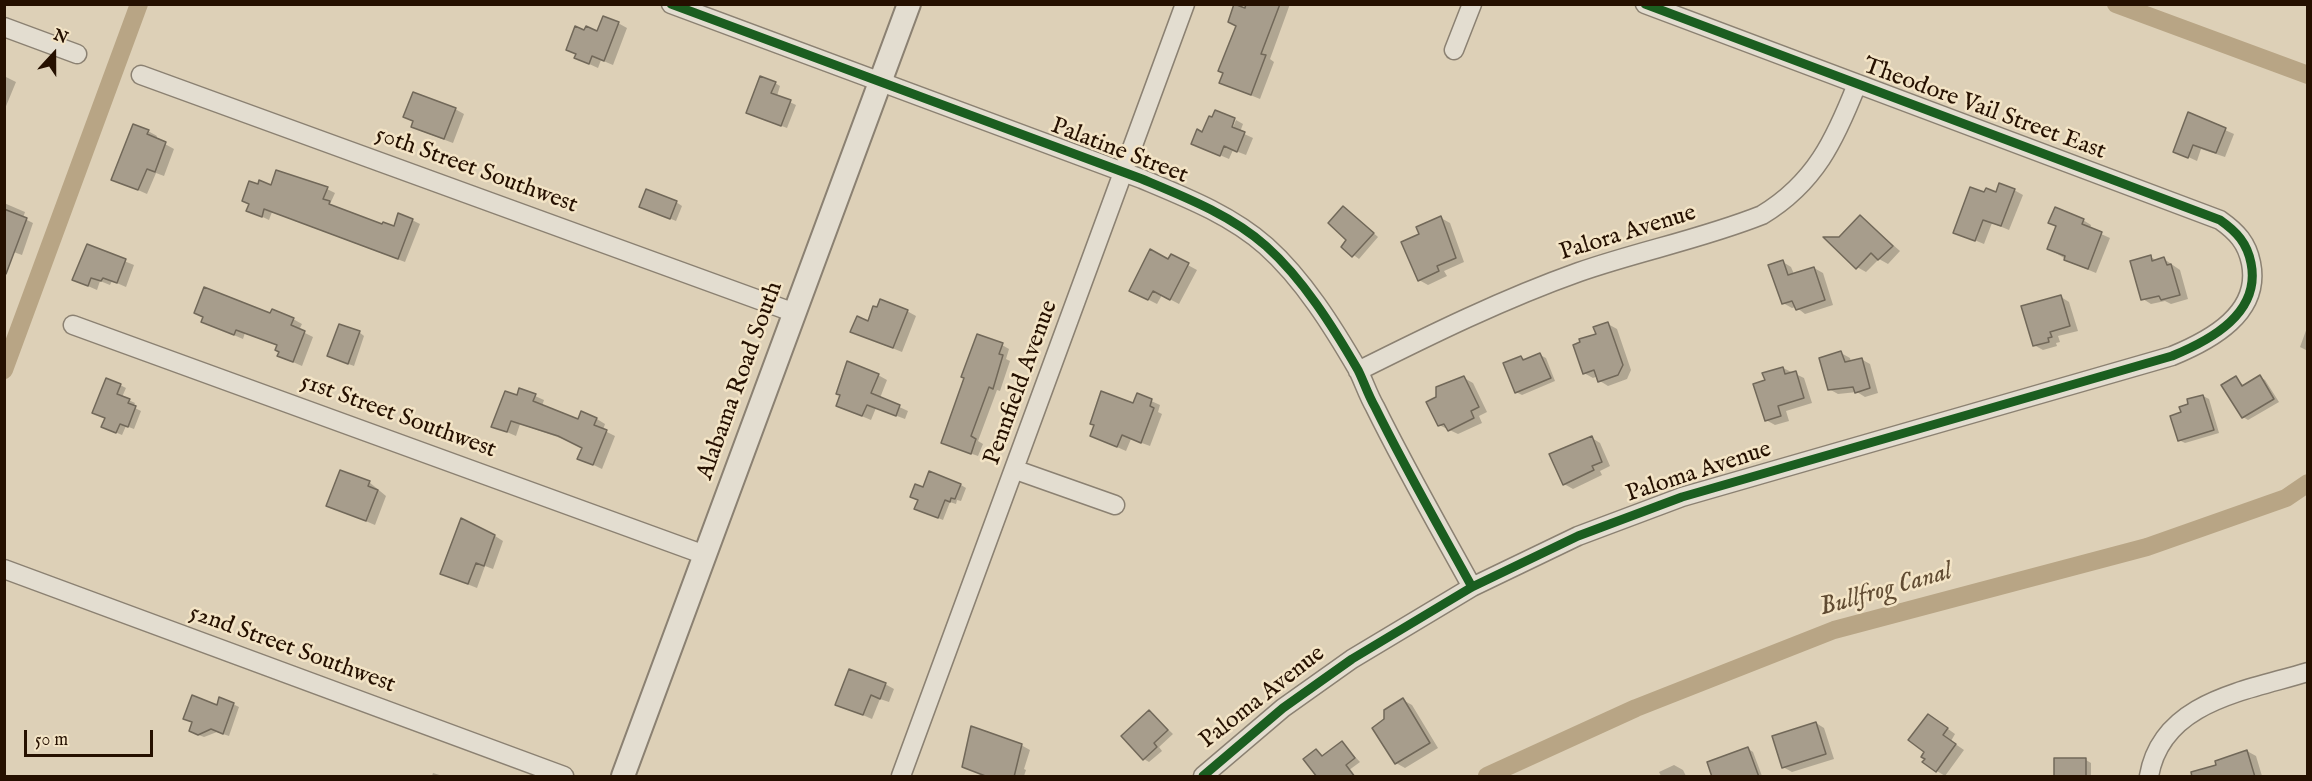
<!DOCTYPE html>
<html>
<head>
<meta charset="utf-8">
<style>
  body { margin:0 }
  #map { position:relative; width:2312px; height:781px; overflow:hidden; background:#ddd0b7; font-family:"IM FELL English",serif }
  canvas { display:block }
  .frame { position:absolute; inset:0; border:6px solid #251000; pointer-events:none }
  .north { position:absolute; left:24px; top:24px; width:60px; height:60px; -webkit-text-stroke:4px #f3e4c6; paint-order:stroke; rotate:21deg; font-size:16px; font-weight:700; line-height:24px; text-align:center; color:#251000 }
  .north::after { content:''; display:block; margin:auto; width:21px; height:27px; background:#251000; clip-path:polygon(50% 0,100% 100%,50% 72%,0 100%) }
  .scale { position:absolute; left:24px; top:730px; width:129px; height:27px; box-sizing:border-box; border:3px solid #251000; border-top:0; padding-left:8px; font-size:18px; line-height:21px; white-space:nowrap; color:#251000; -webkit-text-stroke:4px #f3e4c6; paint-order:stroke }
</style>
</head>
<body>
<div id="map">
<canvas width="2312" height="781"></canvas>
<div class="frame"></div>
<div class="north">N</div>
<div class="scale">50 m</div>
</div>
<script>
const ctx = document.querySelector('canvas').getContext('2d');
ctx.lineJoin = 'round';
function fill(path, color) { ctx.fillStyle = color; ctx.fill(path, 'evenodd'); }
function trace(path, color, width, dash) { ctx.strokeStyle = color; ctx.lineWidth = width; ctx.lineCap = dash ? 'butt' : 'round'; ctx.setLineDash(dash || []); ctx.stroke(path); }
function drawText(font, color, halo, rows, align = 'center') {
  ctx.font = font + ' "IM FELL English",serif'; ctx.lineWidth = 5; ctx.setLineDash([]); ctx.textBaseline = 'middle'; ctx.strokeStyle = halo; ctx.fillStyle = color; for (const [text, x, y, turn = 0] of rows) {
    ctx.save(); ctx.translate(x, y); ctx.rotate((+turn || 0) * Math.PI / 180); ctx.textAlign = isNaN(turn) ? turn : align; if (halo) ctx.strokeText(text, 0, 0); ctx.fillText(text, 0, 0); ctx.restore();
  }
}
fill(new Path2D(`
  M1245,4H1290L1270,59L1274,62L1260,99L1221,83Z
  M618,23L627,28L613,65L601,60L598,68L576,58L577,55L568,49Z
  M4,76L16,82L4,111Z
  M775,83L780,86L777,96L796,105L787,128L753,115Z
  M455,109L464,114L453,143L421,131L413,126L414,122L405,117Z
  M2189,114L2234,134L2225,157L2201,149L2197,161L2175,151Z
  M1236,120L1243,124L1240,132L1253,138L1246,155L1233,150L1229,159L1192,143L1203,134H1230Z
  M148,131L157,136L156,139L174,149L164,176L156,173L147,194L113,179Z
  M272,187L327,189L335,193L330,204L382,226L395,228L412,220L420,224L405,262L272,212L269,220L248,210Z
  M2014,190L2023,195L2009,230L1992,223L1984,244L1955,232L1985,194Z
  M676,202L682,206L676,221L647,209Z
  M4,203L25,212L23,218L33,223L22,255L8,250Z
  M1349,211L1378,237L1359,259L1343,247L1348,240Z
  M1861,217L1900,251L1888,264L1879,259L1866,272L1857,267L1840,238Z
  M1441,218L1450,223L1464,262L1444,271L1447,276L1428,285L1419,280L1421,235Z
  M2083,220L2091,225L2090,229L2110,238L2096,273L2074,264L2049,249Z
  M87,246L134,265L126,287L112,281L110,285L100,281L97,290L74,280Z
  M1171,256L1197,270L1179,304L1162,295L1157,304L1139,295Z
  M2151,257L2157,261L2164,259L2180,270L2188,299L2171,304L2165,301L2151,304L2143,299Z
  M1783,262L1791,267L1794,274L1814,268L1823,273L1833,305L1805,314L1796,307L1792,308L1783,303Z
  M2061,297L2069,302L2078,331L2058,336L2060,342L2056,343L2057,346L2043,350L2034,345Z
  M907,311L916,316L902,352L852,332L869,323Z
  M293,319L302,324L299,330L313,337L302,366L279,356L278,346L245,333L243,339L203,322Z
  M1608,324L1617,329L1631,370L1627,379L1608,386L1600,381L1598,376L1593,378L1584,373L1597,334Z
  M2308,325V351L2300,347Z
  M359,332L364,336L354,366L335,359Z
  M1002,345L1009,349L1006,359L1010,361L1000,391L997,390L978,441L983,444L978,456L950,446Z
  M1841,353L1850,358L1851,362L1861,359L1870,364L1878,393L1865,397L1857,392L1838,394L1829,389Z
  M1540,355L1546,358L1555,381L1522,395L1516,392L1521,357L1526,360Z
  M1783,368L1804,378L1812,403L1786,411L1789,421L1775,425L1766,420L1767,381Z
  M878,375L887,380L880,398L908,411L905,419L876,408L871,420L847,410Z
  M2260,377L2265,380L2279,402L2248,420L2243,417L2236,378L2244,386Z
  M1464,378L1473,383L1487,412L1479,416L1482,423L1458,434L1439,425L1438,398Z
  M120,385L126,388L122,397L135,403L133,407L141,411L134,429L126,426L122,435L108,429L106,418Z
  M1138,395L1160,405L1158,412L1162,414L1150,446L1131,439L1126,451L1092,436L1134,405Z
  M535,396L544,400L542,406L579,421L597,419L605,424L603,430L615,436L602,469L579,458L583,448L569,441L520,424L516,436L493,426L518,397Z
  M2203,396L2209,399L2219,433L2185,443L2179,440L2183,414Z
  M1592,438L1600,443L1610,466L1600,471L1602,475L1573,489L1564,484Z
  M369,482L386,496L375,525L328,505Z
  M961,485L966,488L961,501L957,500L956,504L950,502L943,520L916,509L924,489Z
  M495,536L503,541L493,569L485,566L477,588L442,574Z
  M885,684L894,689L889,702L880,699L872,719L837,704Z
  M1403,700L1412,705L1438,748L1405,768L1396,763L1386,720Z
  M233,704L239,707L229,736L217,732L204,737L196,734L194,723L185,718Z
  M1150,712L1173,734L1159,747L1162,751L1149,762L1144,759Z
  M1937,721L1955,734L1951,741L1964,750L1945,776L1937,771L1926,752Z
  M1816,723L1824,728L1834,759L1792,772L1783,767Z
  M1342,743L1360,762L1341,776L1316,751L1324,757Z
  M1021,745L1030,750L1024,769L1026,770L1024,776H987L963,767Z
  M1747,748L1753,752L1762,776H1714Z
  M2247,751L2256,756L2262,776H2209Z
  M2086,760L2091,763V776H2055Z
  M1674,765L1683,770L1686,776H1661L1659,772Z
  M433,773L443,776H432Z`), '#0003');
trace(new Path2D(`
  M2116,4L2308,75
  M4,370L139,4
  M1487,776L1636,708L1834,630L2147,547L2286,498L2308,483`), '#b8a585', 18);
const building = new Path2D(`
  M1234,4L1245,8L1246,4H1280L1261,54L1266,55L1251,95L1219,83L1223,73L1218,71L1236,26L1228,22Z
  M603,16L619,22L604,61L592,56L589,64L574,58L576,54L566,50L575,26L584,30L586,26L597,31Z
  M760,76L776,82L771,93L791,100L781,126L746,113Z
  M413,92L456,108L444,139L411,127L413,121L403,117Z
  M1215,110L1235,118L1232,127L1245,132L1237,152L1224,146L1220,156L1191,144L1197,129L1202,132L1209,116L1212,117Z
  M2188,112L2226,128L2216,153L2193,145L2188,158L2173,152Z
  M133,124L149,130L147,134L166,142L155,172L147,169L138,190L111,180Z
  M276,170L328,187L323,199L330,201L329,204L382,224L383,222L394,226L398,213L413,219L398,259L264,209L262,217L246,211L249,204L242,201L249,181L258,184L259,180L271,185Z
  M1999,183L2015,189L2001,226L1983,220L1975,241L1953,233L1970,187L1984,192L1986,188L1996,192Z
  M646,189L677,201L670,219L639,207Z
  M1343,206L1374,233L1352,257L1341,247L1346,240L1328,223Z
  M2055,207L2084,219L2082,224L2102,232L2088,269L2064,260L2065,256L2047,249L2056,226L2048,223Z
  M4,209L27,218L6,274H4Z
  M1860,215L1893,246L1878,260L1871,253L1856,269L1823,237H1839Z
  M1441,216L1456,258L1437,266L1439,271L1418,281L1401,242L1419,234L1416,227Z
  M87,244L126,259L117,283L103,278L101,281L91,278L88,286L72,280Z
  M1150,249L1168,259L1171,254L1189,263L1170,300L1153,291L1148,300L1129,291Z
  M2151,255L2152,261L2164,257L2167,265L2171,264L2180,295L2161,300L2159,296L2141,300L2130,261Z
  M1783,260L1788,275L1814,267L1825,300L1796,310L1792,301L1782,304L1768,265Z
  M204,287L270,313L272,309L294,318L291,325L305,331L293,362L277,356L279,352L275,350L277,345L236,330L234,335L201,322L203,317L194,313Z
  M2061,295L2070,326L2050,332L2052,337L2048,338L2049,342L2033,346L2021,306Z
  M880,299L908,310L893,348L850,332L857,316L868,321L873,306L877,307Z
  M1608,322L1623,365L1618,375L1598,382L1594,370L1583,374L1573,345L1580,342L1579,339L1596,334L1593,327Z
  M339,324L360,331L348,364L327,356Z
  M977,334L1003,343L999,354L1003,355L993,389L989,387L971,436L976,439L971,454L941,443L964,378L961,377Z
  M1841,351L1845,362L1862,358L1870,388L1855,393L1853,387L1828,390L1819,358Z
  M1540,353L1551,378L1515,393L1503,363L1521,356L1523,360Z
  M847,361L879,374L871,393L900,405L896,416L867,405L862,416L836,406L840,395L836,394Z
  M1783,367L1785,374L1796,371L1804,398L1778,406L1781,416L1765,421L1753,384L1765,380L1762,373Z
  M2260,375L2274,399L2242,418L2221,385L2236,376L2242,386Z
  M1464,376L1479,407L1471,411L1474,418L1448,431L1444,424L1438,426L1426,402L1436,397V387Z
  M106,378L121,384L117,394L130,399L128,403L136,406L128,427L120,424L116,433L101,427L105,418L92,413Z
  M519,388L536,394L533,401L578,419L581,411L597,418L594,425L607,430L593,465L577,459L582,448L558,436L511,421L507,432L491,427L505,391L517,395Z
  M1101,391L1133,403L1137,393L1152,399L1150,406L1154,408L1141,443L1122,435L1117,447L1090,436L1094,425L1090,424Z
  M2203,395L2214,430L2178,441L2170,416L2181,412L2179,407L2188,404L2187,399Z
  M1592,436L1602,462L1592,466L1594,470L1563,485L1549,454Z
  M340,470L370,481L368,486L378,490L366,521L326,506Z
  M929,471L961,484L955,499L951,498L950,502L945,500L938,518L914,509L918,500L910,497L915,484L923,487Z
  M461,518L495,535L484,566L476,563L468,584L440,574Z
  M849,669L886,683L880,699L871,695L863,715L835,705Z
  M192,695L217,705L219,697L234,703L223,734L211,729L198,735L189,731L192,722L183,719Z
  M1403,698L1430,743L1395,764L1372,728L1384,719V710Z
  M1149,710L1168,730L1154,743L1157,747L1143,760L1121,736Z
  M1928,714L1948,728L1943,735L1956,744L1936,772L1922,762L1925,759L1921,757L1924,752L1908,740Z
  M1816,722L1826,754L1782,768L1772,736Z
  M971,726L1022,744L1014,777H988L962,767Z
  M1342,741L1355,758L1346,765L1355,777H1317L1303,759L1316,749L1322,756Z
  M1748,747L1759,777H1712L1707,762Z
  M2247,750L2255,777H2192L2191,772L2216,765L2215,761Z
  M2054,758H2086V777H2054Z`);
fill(building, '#a79d8c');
trace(building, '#716859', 1.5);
const minor = new Path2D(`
  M671,4L1142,179C1185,197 1231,215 1266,246C1303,279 1333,327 1358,370C1364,382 1368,395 1375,407C1405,468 1439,527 1472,587
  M4,27L77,54
  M1454,50L1472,4
  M141,75L795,313
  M73,325L705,555
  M1358,371C1430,335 1503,299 1579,272C1639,251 1702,239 1762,215C1815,183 1835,140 1857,84
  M1016,470L1115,505
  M4,569L564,776
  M901,776L1185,4
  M1203,776L1283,708L1352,659L1472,587L1578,536L1682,497L2172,356C2211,340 2261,313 2251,263C2247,243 2237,232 2220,220L1645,4
  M2149,776C2162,701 2246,691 2308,672`);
const tertiary = new Path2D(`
  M623,776L909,4`);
trace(minor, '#8b8172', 21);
trace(tertiary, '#8b8172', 26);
trace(minor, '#e3ddd0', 18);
trace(tertiary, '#e3ddd0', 22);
trace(new Path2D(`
  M671,4L1142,179C1185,197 1231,215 1266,246C1303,279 1333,327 1358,370C1364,382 1368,395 1375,407C1405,468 1439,527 1472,587
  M1203,776L1283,708L1352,659L1472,587L1578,536L1682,497L2172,356C2211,340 2261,313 2251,263C2247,243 2237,232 2220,220L1645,4`), '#1b5e20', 9);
drawText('24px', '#251000', '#f3e4c6', [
  ["Theodore Vail Street East",1984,110,20],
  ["Palatine Street",1119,152,21],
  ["50th Street Southwest",476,171,20],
  ["Palora Avenue",1628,234,-17],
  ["Alabama Road South",741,381,-70],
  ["Pennfield Avenue",1022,383,-70],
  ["51st Street Southwest",398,417,20],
  ["Paloma Avenue",1699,473,-18],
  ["52nd Street Southwest",292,650,20],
  ["Paloma Avenue",1263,698,-38]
]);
drawText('italic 26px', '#604b32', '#f3e4c6', [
  ["Bullfrog Canal",1886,591,-16]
]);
</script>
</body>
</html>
